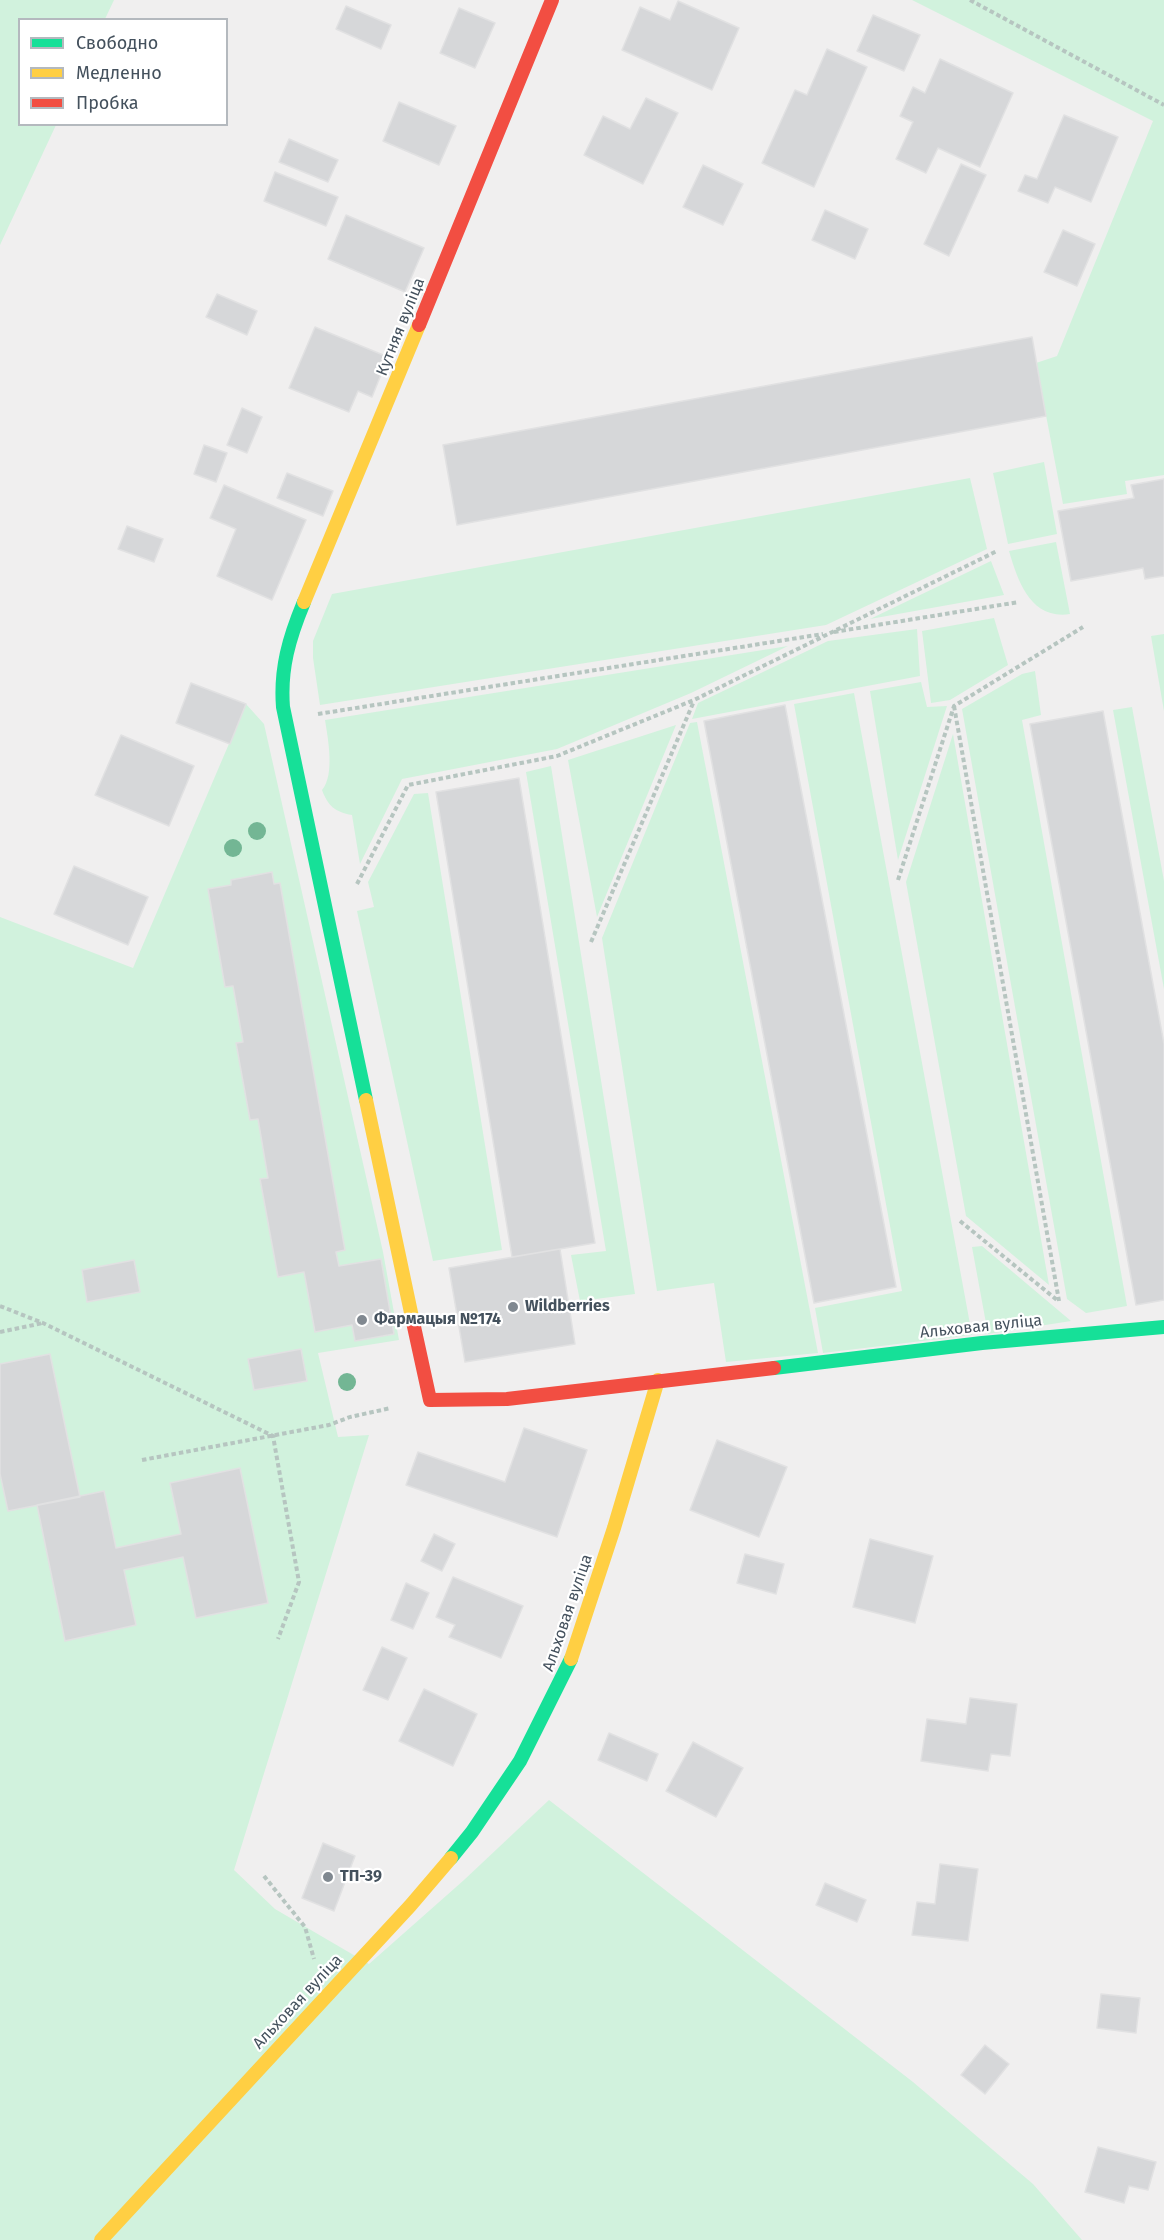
<!DOCTYPE html>
<html>
<head>
<meta charset="utf-8">
<style>
  body { margin:0 }
  #map { position:relative; width:1164px; height:2240px; overflow:hidden; background:#f0efef; font-family:"Fira Sans",sans-serif }
  canvas { display:block }
  .legend { position:absolute; left:18px; top:18px; width:210px; height:108px; box-sizing:border-box; background:#fff; border:2px solid #b4b9be; margin:0; padding:8px 10px; list-style:none; font-size:18px; color:#44515d }
  .legend li { display:flex; align-items:center; gap:12px; height:30px }
  .legend b { width:30px; border:2px solid #b4b9be }
</style>
</head>
<body>
<div id="map">
<canvas width="1164" height="2240"></canvas>
<ul class="legend">
<li><b style="height:8px;background:#16e098"></b>Свободно</li>
<li><b style="height:8px;background:#ffcf43"></b>Медленно</li>
<li><b style="height:8px;background:#f24e42"></b>Пробка</li>
</ul>
</div>
<script>
const ctx = document.querySelector('canvas').getContext('2d');
ctx.lineJoin = 'round';
function fill(path, color) { ctx.fillStyle = color; ctx.fill(path, 'evenodd'); }
function trace(path, color, width, dash) { ctx.strokeStyle = color; ctx.lineWidth = width; ctx.lineCap = dash ? 'butt' : 'round'; ctx.setLineDash(dash || []); ctx.stroke(path); }
function drawText(font, color, halo, rows, align = 'center') {
  ctx.font = font + ' "Fira Sans",sans-serif'; ctx.lineWidth = 4.5; ctx.setLineDash([]); ctx.textBaseline = 'middle'; ctx.strokeStyle = halo; ctx.fillStyle = color; for (const [text, x, y, turn = 0] of rows) {
    ctx.save(); ctx.translate(x, y); ctx.rotate((+turn || 0) * Math.PI / 180); ctx.textAlign = isNaN(turn) ? turn : align; if (halo) ctx.strokeText(text, 0, 0); ctx.fillText(text, 0, 0); ctx.restore();
  }
}
fill(new Path2D(`
  M0,0H114L105,19L20,20V124L56,125L0,245Z
  M912,0H1164V475L1125,481L1127,494L1063,504L1036,363L1057,356L1153,121Z
  M1044,462L1057,534L1008,544L993,473Z
  M970,478L987,549L826,625L320,705L313,658V641L332,594Z
  M1056,542L1070,614C1031,620 1018,582 1009,551Z
  M991,561L1004,595L870,619Z
  M994,618L1008,665L950,700L931,703L922,631Z
  M917,629L920,676L692,719L698,703L828,641Z
  M1164,634V711L1151,636Z
  M788,646L691,693L557,749L402,779L360,864L352,815C335,812 328,806 322,790C335,775 328,739 325,720Z
  M1035,671L1041,715L1022,720L1127,1306L1086,1313L1067,1299L962,709L1022,674Z
  M921,682L927,707L947,706L898,860L870,691Z
  M854,693L972,1335L823,1353L815,1308L902,1291L794,704Z
  M246,704L264,724L383,1252L399,1340L318,1353L338,1437L369,1435L234,1870L275,1909L369,1964L464,1880L549,1800L913,2082L1033,2184L1082,2240H0V917L133,968Z
  M1132,707L1164,881V989L1113,710Z
  M697,722L818,1353L726,1362L714,1283L657,1291L602,938L690,723Z
  M676,725L597,917L568,760Z
  M953,734L1049,1285L966,1216L906,882Z
  M551,766L635,1294L580,1301L571,1255L606,1251L526,772Z
  M428,793L502,1250L433,1261L357,911L374,907L368,882L414,794Z
  M982,1246L1071,1321L988,1334L972,1247Z`), '#d1f2dd');
const building = new Path2D(`
  M678,1L739,28L712,90L622,50L640,7L670,20Z
  M346,6L391,25L381,49L336,29Z
  M459,8L495,23L475,68L440,53Z
  M873,15L920,35L904,71L857,51Z
  M827,49L867,67L814,187L762,163L795,90L807,95Z
  M940,59L1013,93L980,167L938,148L926,173L896,159L913,122L900,116L913,87L925,93Z
  M646,98L678,113L643,184L584,155L603,116L630,129Z
  M399,102L456,126L439,165L383,141Z
  M1064,115L1118,137L1091,202L1055,187L1048,203L1018,191L1025,175L1037,179Z
  M289,139L338,160L328,182L279,162Z
  M961,164L986,175L949,256L924,244Z
  M703,165L743,184L723,225L683,207Z
  M275,172L338,197L326,226L264,201Z
  M825,210L868,229L855,259L812,240Z
  M346,215L424,248L405,292L328,259Z
  M1063,230L1095,244L1077,286L1044,272Z
  M217,294L257,311L247,335L206,317Z
  M315,327L388,357L372,397L358,391L349,412L289,388Z
  M1032,337L1046,416L457,525L443,445Z
  M242,408L262,417L247,453L227,445Z
  M204,445L227,453L216,482L194,474Z
  M287,473L333,491L323,516L277,498Z
  M1164,479V576L1145,579L1143,568L1071,581L1058,511L1134,498L1131,485Z
  M224,485L306,520L272,600L217,576L236,529L210,518Z
  M127,526L163,539L154,562L118,549Z
  M191,683L246,704L230,744L176,723Z
  M785,705L896,1287L814,1303L704,721Z
  M1103,711L1164,1044V1300L1136,1305L1030,724Z
  M121,735L194,766L169,826L95,795Z
  M519,778L595,1243L512,1257L436,792Z
  M74,866L148,897L128,945L54,914Z
  M272,872L274,884L280,883L345,1250L336,1252L339,1266L381,1259L394,1334L355,1341L352,1325L315,1332L304,1272L278,1277L260,1179L268,1178L258,1119L250,1120L236,1043L243,1042L233,986L225,987L208,889L231,885V880Z
  M560,1249L575,1344L465,1362L449,1268Z
  M134,1260L140,1292L87,1302L82,1270Z
  M301,1349L307,1381L254,1390L248,1359Z
  M50,1354L80,1497L8,1511L0,1474V1364Z
  M524,1428L587,1450L557,1537L406,1485L418,1452L505,1482Z
  M717,1440L787,1467L759,1537L690,1510Z
  M240,1468L268,1603L196,1618L183,1557L124,1570L136,1625L65,1641L37,1505L104,1491L116,1548L181,1534L170,1483Z
  M434,1534L455,1544L442,1571L421,1561Z
  M870,1539L933,1556L915,1623L853,1607Z
  M745,1554L784,1564L776,1594L737,1583Z
  M453,1577L523,1606L501,1658L449,1637L455,1625L436,1617Z
  M406,1583L429,1593L413,1629L391,1620Z
  M382,1647L407,1658L388,1700L363,1690Z
  M424,1689L477,1714L453,1766L399,1741Z
  M970,1698L1017,1704L1010,1756L991,1754L988,1771L921,1761L927,1719L966,1724Z
  M609,1733L658,1754L647,1781L598,1760Z
  M693,1742L743,1768L716,1817L666,1791Z
  M323,1843L355,1856L334,1911L302,1898Z
  M940,1864L978,1869L968,1941L912,1935L917,1902L935,1904Z
  M825,1883L866,1900L857,1922L816,1905Z
  M1101,1994L1140,1998L1136,2033L1097,2028Z
  M985,2045L1009,2064L985,2094L961,2075Z
  M1098,2147L1156,2162L1148,2190L1129,2186L1124,2203L1085,2192Z`);
fill(building, '#d6d7d9');
trace(building, '#e1e1e2', 1.5);
trace(new Path2D(`
  M970,0L1164,105
  M834,632L1019,602
  M954,706L1059,1301
  M318,714L823,634
  M898,880L954,706L1083,627
  M357,884L408,785L557,756L694,700L997,551
  M591,942L694,701
  M960,1221L1057,1300
  M0,1306L43,1323L273,1436L299,1582L278,1639
  M0,1332L43,1323
  M142,1460L329,1425L350,1417L391,1408
  M264,1876L305,1927L314,1959`), '#b6c5c0', 4, [4.5, 3]);
trace(new Path2D(`
  M304,602C289,638 280,669 283,707L366,1100
  M774,1368L982,1343L1164,1327
  M451,1858L472,1832L520,1761L571,1659`), '#16e098', 14);
trace(new Path2D(`
  M304,602L419,325
  M366,1100L413,1322
  M571,1659L614,1528L658,1380
  M101,2240L410,1906L451,1858`), '#ffcf43', 14);
trace(new Path2D(`
  M419,325L552,0
  M413,1322L430,1400L507,1399L774,1368`), '#f24e42', 14);
ctx.fillStyle = '#73b694';
for (const [x, y] of [
  [257,831],
  [233,848],
  [347,1382]
]) { ctx.beginPath(); ctx.arc(x, y, 9, 0, 2 * Math.PI); ctx.fill(); }
for (const [x, y, r, color] of [
  [513,1307,6,"#808890"],
  [362,1320,6,"#808890"],
  [328,1877,6,"#808890"]
]) { const dot = new Path2D(); dot.arc(x, y, r, 0, 2 * Math.PI); ctx.fillStyle = color; ctx.fill(dot); trace(dot, '#fff', 2); }
drawText('16px', '#44515d', '#fff', [
  ["Кутняя вуліца",401,327,-68],
  ["Альховая вуліца",981,1327,-6],
  ["Альховая вуліца",568,1613,-71],
  ["Альховая вуліца",298,2002,-47]
]);
drawText('bold 16px', '#44515d', '#fff', [
  ["Wildberries",525,1307],
  ["Фармацыя №174",374,1320],
  ["ТП-39",340,1877]
], 'left');
</script>
</body>
</html>
